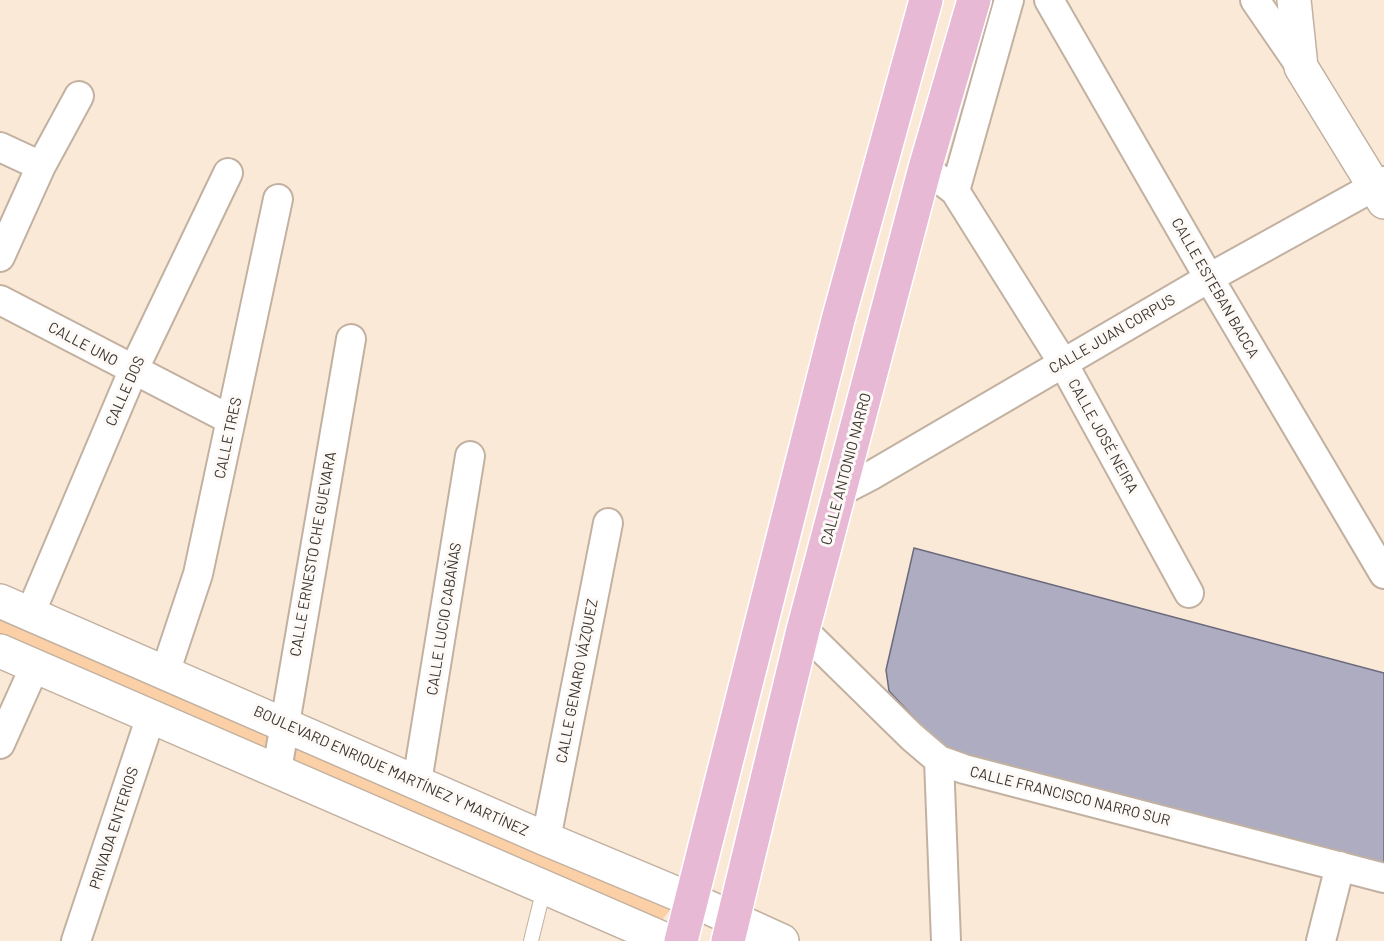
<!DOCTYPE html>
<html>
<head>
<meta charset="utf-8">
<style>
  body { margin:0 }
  canvas { display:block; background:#fbe9d8 }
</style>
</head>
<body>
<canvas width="1384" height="941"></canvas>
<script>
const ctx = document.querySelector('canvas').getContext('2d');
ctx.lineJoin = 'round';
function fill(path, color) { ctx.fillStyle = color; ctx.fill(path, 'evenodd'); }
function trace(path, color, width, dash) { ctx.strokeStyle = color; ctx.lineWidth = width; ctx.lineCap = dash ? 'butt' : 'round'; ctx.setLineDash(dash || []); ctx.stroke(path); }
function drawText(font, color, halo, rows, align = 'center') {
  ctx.font = font + ' Barlow,sans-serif'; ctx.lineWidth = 6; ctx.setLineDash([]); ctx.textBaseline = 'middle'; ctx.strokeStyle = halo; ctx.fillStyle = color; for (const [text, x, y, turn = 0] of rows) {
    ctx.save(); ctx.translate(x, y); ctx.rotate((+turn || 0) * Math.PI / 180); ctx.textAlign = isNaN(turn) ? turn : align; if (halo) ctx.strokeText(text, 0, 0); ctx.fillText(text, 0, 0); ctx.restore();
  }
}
fill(new Path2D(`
  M0,619L670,910L658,925L0,637Z`), '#fbd0a7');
const building = new Path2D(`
  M914,548L1384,673V864L944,750L889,691L886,670Z`);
fill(building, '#adacc0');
trace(building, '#6b6a7d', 1.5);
const lane = new Path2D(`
  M531,941L544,888`);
const street = new Path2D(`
  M1049,0L1209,278L1384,574
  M1255,0L1301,67
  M0,147L41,166
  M925,168L955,191L1063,363L1189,593
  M955,191L1009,0
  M0,257L41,166L79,96
  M0,300L231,420
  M841,491L872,475L1209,278L1384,181
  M30,614L133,371L228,173
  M803,630L912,737L939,760L964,769L1384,878
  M165,673L198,574L278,199
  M0,744L35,666
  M939,760L946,941
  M277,770L351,339
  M417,782L470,456
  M546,839L608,523
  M76,941L151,716
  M1321,941L1340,866`);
const secondary = new Path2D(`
  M1294,0L1301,67L1384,202
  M0,601L546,839L692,900L782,941
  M0,651L668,941`);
const primary = new Path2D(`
  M681,941L838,320L926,0
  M728,941L803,630L925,168L974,0`);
trace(lane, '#c2b1a1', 16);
trace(street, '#c2b1a1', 32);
trace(secondary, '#c2b1a1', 36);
trace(primary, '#fff', 36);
trace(lane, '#fff', 14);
trace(street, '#fff', 28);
trace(secondary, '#fff', 33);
trace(primary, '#e7b9d4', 33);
drawText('15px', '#3a342d', '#fdf9f6', [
  ["CALLE ESTEBAN BACCA",1215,288,60],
  ["CALLE JUAN CORPUS",1112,334,-30],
  ["CALLE UNO",83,344,28],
  ["CALLE DOS",125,391,-66],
  ["CALLE JOSÉ NEIRA",1103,436,61],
  ["CALLE TRES",228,438,-78],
  ["CALLE ANTONIO NARRO",846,469,-75],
  ["CALLE ERNESTO CHE GUEVARA",313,554,-80],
  ["CALLE LUCIO CABAÑAS",444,619,-81],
  ["CALLE GENARO VÁZQUEZ",577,681,-79],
  ["BOULEVARD ENRIQUE MARTÍNEZ Y MARTÍNEZ",391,771,24],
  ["CALLE FRANCISCO NARRO SUR",1070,796,14],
  ["PRIVADA ENTERIOS",114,828,-72]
]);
</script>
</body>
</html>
